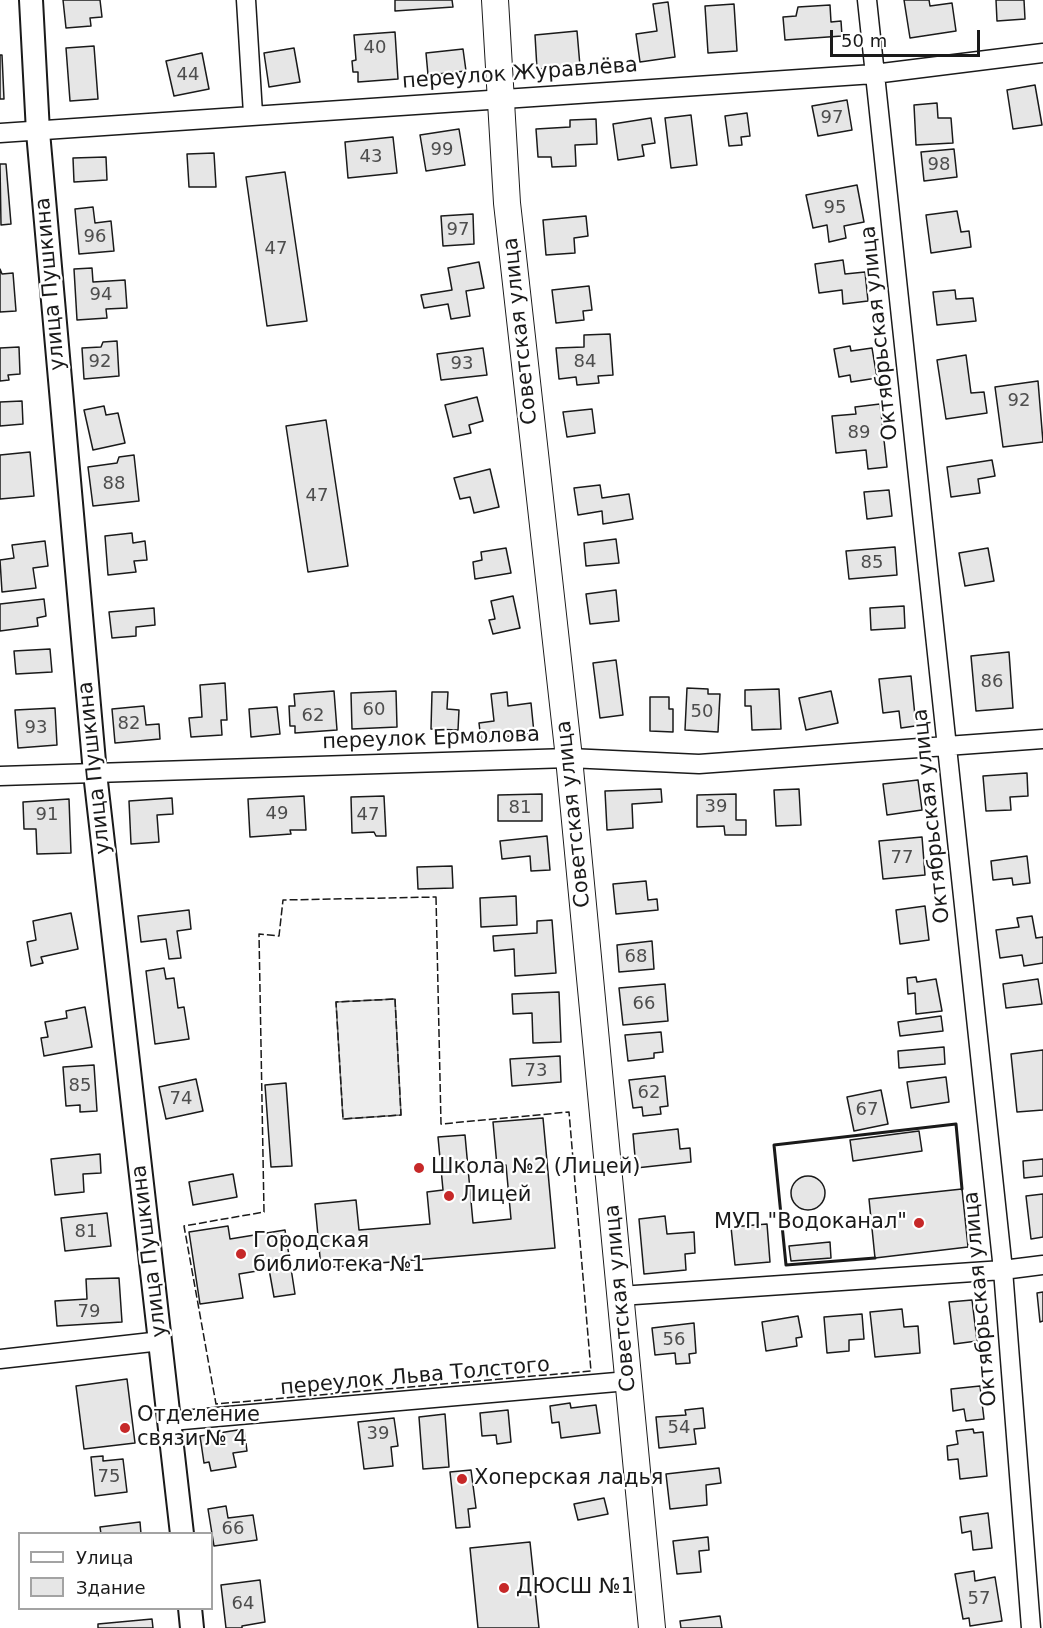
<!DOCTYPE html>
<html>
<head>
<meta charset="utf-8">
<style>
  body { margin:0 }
  #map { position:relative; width:1043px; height:1628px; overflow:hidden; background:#fff; font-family:"DejaVu Sans",sans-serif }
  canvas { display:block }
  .legend { position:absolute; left:18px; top:1532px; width:195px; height:78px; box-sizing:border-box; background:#fff; border:2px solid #a3a3a3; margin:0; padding:8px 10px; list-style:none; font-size:18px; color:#1a1a1a }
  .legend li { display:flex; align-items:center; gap:12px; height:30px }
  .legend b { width:30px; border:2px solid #a3a3a3 }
  .scale { position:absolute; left:830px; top:30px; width:150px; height:27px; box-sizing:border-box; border:3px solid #1a1a1a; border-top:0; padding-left:8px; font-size:18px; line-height:21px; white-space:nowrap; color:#1a1a1a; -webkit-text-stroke:4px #fff; paint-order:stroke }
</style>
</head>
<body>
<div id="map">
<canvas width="1043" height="1628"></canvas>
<ul class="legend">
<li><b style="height:8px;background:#fff"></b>Улица</li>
<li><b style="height:16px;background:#e6e6e6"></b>Здание</li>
</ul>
<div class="scale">50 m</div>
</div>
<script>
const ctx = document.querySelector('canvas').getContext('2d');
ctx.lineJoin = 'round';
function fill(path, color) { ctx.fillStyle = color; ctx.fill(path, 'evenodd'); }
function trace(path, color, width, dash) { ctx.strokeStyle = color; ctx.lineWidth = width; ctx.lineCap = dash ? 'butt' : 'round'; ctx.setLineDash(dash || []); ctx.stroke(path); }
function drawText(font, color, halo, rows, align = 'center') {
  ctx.font = font + ' "DejaVu Sans",sans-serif'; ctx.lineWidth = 4.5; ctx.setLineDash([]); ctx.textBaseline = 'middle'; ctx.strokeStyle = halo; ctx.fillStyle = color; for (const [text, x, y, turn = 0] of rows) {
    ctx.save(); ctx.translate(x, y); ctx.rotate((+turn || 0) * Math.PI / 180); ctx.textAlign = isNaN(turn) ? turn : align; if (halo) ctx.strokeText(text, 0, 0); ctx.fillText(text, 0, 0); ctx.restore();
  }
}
const built = new Path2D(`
  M395,999L401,1115L343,1119L336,1002Z`);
fill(built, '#ededed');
trace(built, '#6a6a6a', 1.5);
const building = new Path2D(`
  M63,0H100L102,17L90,18L91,26L66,28Z
  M395,0H452L453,7L395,11Z
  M904,0H929L930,6L952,3L956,31L910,38Z
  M996,0H1024L1025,19L997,21Z
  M668,2L675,57L640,62L636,34L657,31L653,4Z
  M734,4L737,51L708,53L705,6Z
  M830,5L831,22L841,21L842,36L785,40L783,17L796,16L798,7Z
  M577,31L580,66L537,69L535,35Z
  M395,32L398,79L358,82V72H353L352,61L356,60L354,35Z
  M94,46L98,99L70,101L66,48Z
  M294,48L300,82L269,87L264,53Z
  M463,49L466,71L428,75L426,53Z
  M202,53L209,89L174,96L166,61Z
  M0,55H2L4,99H0Z
  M1035,85L1042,125L1013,129L1007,90Z
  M847,100L852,130L818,136L812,106Z
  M937,103L938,118H951L953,143L916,145L914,105Z
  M747,113L750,136L741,137L742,145L729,146L725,116Z
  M691,115L697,165L671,168L665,118Z
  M651,118L655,143L642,145L644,156L618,160L613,124Z
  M596,119L597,144L575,145L576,166L552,167L551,157H538L536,129L570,127V120Z
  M459,129L465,165L426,171L420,135Z
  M393,137L397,173L348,178L345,142Z
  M954,149L957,177L924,181L921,152Z
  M214,153L216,187H189L187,154Z
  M106,157L107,180L74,182L73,158Z
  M0,164H6L11,224L1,225Z
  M285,172L307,321L267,326L246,177Z
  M857,185L864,222L844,226L846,238L829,242L827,225L813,228L806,195Z
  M93,207L95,223L111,221L114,251L79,254L75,209Z
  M957,211L961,232L969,231L971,247L931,253L926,215Z
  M473,214L474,244L443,246L441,216Z
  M586,216L588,236L574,238L575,253L546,255L543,220Z
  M843,260L845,274L865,272L868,301L843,304L842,290L819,293L815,264Z
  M479,262L484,288L466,291L470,316L451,319L448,304L424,308L421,295L452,290L448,268Z
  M92,268L93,282L125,280L127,308L106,309L107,318L77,320L74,269Z
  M0,269L2,274L13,273L16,311L0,312Z
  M589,286L592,310L583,311L584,320L556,323L552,290Z
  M955,290L956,299L973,298L976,321L937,325L933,292Z
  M610,334L613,375L598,376L599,383L577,385L576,377L559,379L556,348L584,347V335Z
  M117,341L119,376L84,379L82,348L101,347L103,342Z
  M850,346L851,351L872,348L877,378L851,382L850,375L839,377L834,349Z
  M19,347L20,374L8,375L9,380L0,381V348Z
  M483,348L487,375L441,380L437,354Z
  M966,355L971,393L984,392L987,413L946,419L937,360Z
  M1038,381L1043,442L1003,447L995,387Z
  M477,397L483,421L469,425L471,433L453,437L445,405Z
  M22,401L23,424L0,426V402Z
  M880,404L887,467L868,469L866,450L836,453L832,416L856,414L855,407Z
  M104,406L106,415L118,413L125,443L93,450L84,410Z
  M592,409L595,433L567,437L563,412Z
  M326,420L348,566L308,572L286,426Z
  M30,452L34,496L0,499V455Z
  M134,455L139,501L93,506L88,467L117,463L119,457Z
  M992,460L995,476L978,479L980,493L951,497L947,467Z
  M490,469L499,507L474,513L470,497L460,499L454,478Z
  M600,485L602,498L629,494L633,519L603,524L602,511L578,515L574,488Z
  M889,490L892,516L867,519L864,492Z
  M132,533L133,543L145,541L147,560L134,561L136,572L108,575L105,536Z
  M616,539L619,563L586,566L584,543Z
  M45,541L48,566L33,568L36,588L2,592L0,560L14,558L12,545Z
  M895,547L897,575L849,579L846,551Z
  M506,548L511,573L475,579L473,562L482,560L481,552Z
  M988,548L994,581L965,586L959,553Z
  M616,590L619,621L590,624L586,594Z
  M513,596L520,628L493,634L489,620L495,619L491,601Z
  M44,599L46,616L37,618L38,626L0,631V604Z
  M904,606L905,628L871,630L870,608Z
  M154,608L155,625L136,627V636L112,638L109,612Z
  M50,649L52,672L16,674L14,651Z
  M1009,652L1013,708L976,711L971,656Z
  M616,660L623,715L600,718L593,663Z
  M911,676L915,716H921L922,725L901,728L899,711L883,713L879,679Z
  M225,683L227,720H221L222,735L191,737L189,718L202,717L200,685Z
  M687,688L708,689V694H720L718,732L685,730Z
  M779,689L781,729L752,730L751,706H745V690Z
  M334,691L337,730L295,733V726H290L289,706H295L294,694Z
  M396,691L397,727L352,729L351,693Z
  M831,691L838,723L806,730L799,698Z
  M432,692H448L447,709L459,710L458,730L431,729Z
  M507,692L508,706L531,703L534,733L481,740L479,723L494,721L491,694Z
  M650,697H669V709H673V732L650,731Z
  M144,706L146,725L159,724L160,739L115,743L112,709Z
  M277,707L280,734L251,737L249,709Z
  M55,708L57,745L18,748L15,710Z
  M1027,773L1028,796L1010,797L1011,810L986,811L983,776Z
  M918,780L922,810L887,815L883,784Z
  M661,789L662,802L632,804L633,828L607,830L605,791Z
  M799,789L801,825L776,826L774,790Z
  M542,794V821H498V795Z
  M736,794V820H746V835H725L724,826L697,827V795Z
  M304,796L306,830H290L291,834L250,837L248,799Z
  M384,796L386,836H376L374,832L352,833L351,797Z
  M172,798L173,814L157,815L159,842L131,844L129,801Z
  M69,799L71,853L37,854L36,829H24L23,802Z
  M547,836L550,870L531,871L530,856L502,859L500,841Z
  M922,837L925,875L883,879L879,841Z
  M1027,856L1030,883L1013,885L1012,878L993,880L991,861Z
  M452,866L453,888L418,889L417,867Z
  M646,881L648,900L657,899L658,910L616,914L613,884Z
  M516,896L517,925L481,927L480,898Z
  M925,906L929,940L900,944L896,910Z
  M189,910L191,929L177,931L181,958L169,959L166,939L141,942L138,916Z
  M71,913L78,949L41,957L43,963L31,966L27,942L36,940L33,921Z
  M1032,916L1036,938L1043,937V963L1024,966L1022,955L1000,958L996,930L1019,927L1017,918Z
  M552,920L556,973L515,976L514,949L494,951L493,936L537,933V921Z
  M652,941L654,969L619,972L617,945Z
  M164,968L166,979L174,978L178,1008L184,1007L189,1039L155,1044L146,971Z
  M916,977L917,982L936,979L942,1011L916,1014L915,993L908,994L907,978Z
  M1038,979L1042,1004L1006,1008L1003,984Z
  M665,984L668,1021L623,1025L619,988Z
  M559,992L561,1042L533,1043L532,1013L513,1014L512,994Z
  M85,1007L92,1047L44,1056L41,1038L48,1037L45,1022L67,1018L66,1011Z
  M941,1016L943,1031L900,1036L898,1022Z
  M661,1032L663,1052L654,1053V1058L628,1061L625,1035Z
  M944,1047L945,1064L899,1068L898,1051Z
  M1043,1050V1110L1017,1112L1011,1054Z
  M560,1056L561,1082L512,1086L510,1059Z
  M94,1065L97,1111L80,1112V1105L66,1106L63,1067Z
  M665,1076L668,1106L660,1107L661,1114L643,1116L642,1107L633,1108L629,1080Z
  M946,1077L949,1102L911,1108L907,1082Z
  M196,1079L203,1111L166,1119L159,1087Z
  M286,1083L292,1166L271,1167L265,1085Z
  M881,1090L888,1124L854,1131L847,1097Z
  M543,1118L555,1248L321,1268L315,1204L356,1200L359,1230L430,1224L427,1192L443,1190L438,1137L465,1135L473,1223L511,1219L506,1165L497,1166L493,1122Z
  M678,1129L680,1149L690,1148L691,1162L636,1168L633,1134Z
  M919,1131L922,1151L853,1161L850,1140Z
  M100,1154L101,1173L83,1174L84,1192L55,1195L51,1159Z
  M1043,1159V1176L1024,1178L1023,1161Z
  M233,1174L237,1197L193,1205L189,1182Z
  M791 1193a17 17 0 1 1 34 0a17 17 0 1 1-34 0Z
  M962,1189L968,1247L875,1258L869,1199Z
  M1043,1194V1237L1031,1239L1026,1196Z
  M107,1213L111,1246L65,1251L61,1218Z
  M665,1216L667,1234L694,1232L695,1253L685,1254L686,1270L644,1274L639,1219Z
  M767,1224L770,1262L735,1265L731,1227Z
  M228,1226L230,1239L285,1230L295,1294L274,1297L269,1269L239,1274L243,1298L200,1304L189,1232Z
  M830,1242L831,1258L791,1261L789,1246Z
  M119,1278L122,1322L57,1326L55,1301L87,1299L86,1279Z
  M1043,1292V1321L1040,1322L1037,1293Z
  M972,1300L977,1341L954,1344L949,1302Z
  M902,1309L904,1327L918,1326L920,1353L875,1357L870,1312Z
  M862,1314L864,1339L849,1340V1351L827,1353L824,1317Z
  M798,1316L802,1337L796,1338L797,1346L766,1351L762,1322Z
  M694,1323L696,1353L689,1354L690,1363L676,1364L675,1353L655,1355L652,1328Z
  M127,1379L135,1443L84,1449L76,1386Z
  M980,1386L984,1419L966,1421L964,1409L953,1411L951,1389Z
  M570,1403L571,1408L596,1405L600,1433L561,1438L559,1422L552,1423L550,1406Z
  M703,1408L705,1428L694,1429L696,1444L659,1448L656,1417L686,1415L685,1410Z
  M508,1410L511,1442L497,1444L496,1435L482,1436L480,1413Z
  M445,1414L449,1467L423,1469L419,1417Z
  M394,1418L398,1446L391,1447L393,1466L364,1469L358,1422Z
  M244,1429L247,1451L233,1453L236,1467L211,1471L209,1462L204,1463L200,1436Z
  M973,1429L974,1433L983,1432L987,1476L960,1479L958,1459L948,1460L947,1446L958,1444L956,1431Z
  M103,1456V1461L123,1459L127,1492L95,1496L91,1457Z
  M719,1468L721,1483L706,1485L707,1505L670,1509L666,1474Z
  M471,1470L476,1508L468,1509L470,1527L456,1528L450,1472Z
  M604,1498L608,1514L578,1520L574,1504Z
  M226,1506L228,1518L253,1515L257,1540L214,1546L208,1509Z
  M988,1513L992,1548L973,1550L971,1531L962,1533L960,1517Z
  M140,1522L141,1534H101L100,1527Z
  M708,1537L709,1550L699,1551L701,1572L677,1574L673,1541Z
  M530,1542L539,1628H478L470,1548Z
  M974,1571L975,1581L995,1577L1002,1621L970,1626L969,1618L963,1619L955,1574Z
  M260,1580L265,1622L242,1626V1628H226L221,1585Z
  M720,1616L722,1628H681L680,1621Z
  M152,1619L153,1628H98V1624Z`);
fill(building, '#e6e6e6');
trace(building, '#1a1a1a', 1.5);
const minor = new Path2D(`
  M246,0L253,114
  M867,0L1003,1270L1031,1628
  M0,133L874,74L1043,53
  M0,776L569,758L699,764L1043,739
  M620,1296L1003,1270L1043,1265
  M0,1359L161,1341
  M171,1421L628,1381`);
const tertiary = new Path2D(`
  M31,0L38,132L95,773L182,1534
  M190,1608L192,1628`);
const secondary = new Path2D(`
  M495,0L507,203L569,758L652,1628`);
trace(minor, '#1a1a1a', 21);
trace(tertiary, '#1a1a1a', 26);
trace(secondary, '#1a1a1a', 28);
trace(minor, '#fff', 18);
trace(tertiary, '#fff', 22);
trace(secondary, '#fff', 26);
trace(new Path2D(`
  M436,897L441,1124L569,1112L591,1371L216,1404L184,1226L264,1212L259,934L279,936L283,900Z
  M395,999L401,1115L343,1119L336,1002Z`), '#1a1a1a', 1.5, [8, 3]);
trace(new Path2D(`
  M875,1258L786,1265L774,1145L956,1124L962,1189`), '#1a1a1a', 3);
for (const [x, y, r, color] of [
  [419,1168,6,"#c62828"],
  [449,1196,6,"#c62828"],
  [919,1223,6,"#c62828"],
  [241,1254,6,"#c62828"],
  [125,1428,6,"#c62828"],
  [462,1479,6,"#c62828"],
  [504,1588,6,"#c62828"]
]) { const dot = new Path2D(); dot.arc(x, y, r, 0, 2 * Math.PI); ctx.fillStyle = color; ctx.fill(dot); trace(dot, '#fff', 2); }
drawText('18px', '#4d4d4d', null, [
  ["40",375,48],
  ["44",188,75],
  ["97",832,118],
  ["99",442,150],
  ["43",371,157],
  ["98",939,165],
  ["95",835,208],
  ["97",458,230],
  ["96",95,237],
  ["47",276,249],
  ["94",101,295],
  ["92",100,362],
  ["84",585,362],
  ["93",462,364],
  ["92",1019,401],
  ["89",859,433],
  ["88",114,484],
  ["47",317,496],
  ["85",872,563],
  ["86",992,682],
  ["60",374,710],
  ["50",702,712],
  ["62",313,716],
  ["82",129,724],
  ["93",36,728],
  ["39",716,807],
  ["81",520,808],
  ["49",277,814],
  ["91",47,815],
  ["47",368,815],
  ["77",902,858],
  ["68",636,957],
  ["66",644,1004],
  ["73",536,1071],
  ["85",80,1086],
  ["62",649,1093],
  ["74",181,1099],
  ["67",867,1110],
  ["81",86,1232],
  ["79",89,1312],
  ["56",674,1340],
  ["54",679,1428],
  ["39",378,1434],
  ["75",109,1477],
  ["66",233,1529],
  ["57",979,1599],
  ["64",243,1604]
]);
drawText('21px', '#1a1a1a', '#fff', [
  ["переулок Журавлёва",520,74,-4],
  ["улица Пушкина",51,284,-95],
  ["Советская улица",521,331,-96],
  ["Октябрьская улица",880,333,-96],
  ["переулок Ермолова",431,739,-2],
  ["улица Пушкина",95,768,-96],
  ["Советская улица",574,814,-96],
  ["Октябрьская улица",932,816,-96],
  ["улица Пушкина",150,1251,-97],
  ["Советская улица",621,1298,-95],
  ["Октябрьская улица",981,1299,-95],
  ["переулок Льва Толстого",415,1377,-5]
]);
drawText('21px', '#1a1a1a', '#fff', [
  ["Школа №2 (Лицей)",431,1168],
  ["Лицей",461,1196],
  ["МУП \"Водоканал\"",907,1223,"right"],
  ["Городская",253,1242],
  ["библиотека №1",253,1266],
  ["Отделение",137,1416],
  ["связи № 4",137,1440],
  ["Хоперская ладья",474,1479],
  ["ДЮСШ №1",516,1588]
], 'left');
</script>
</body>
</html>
